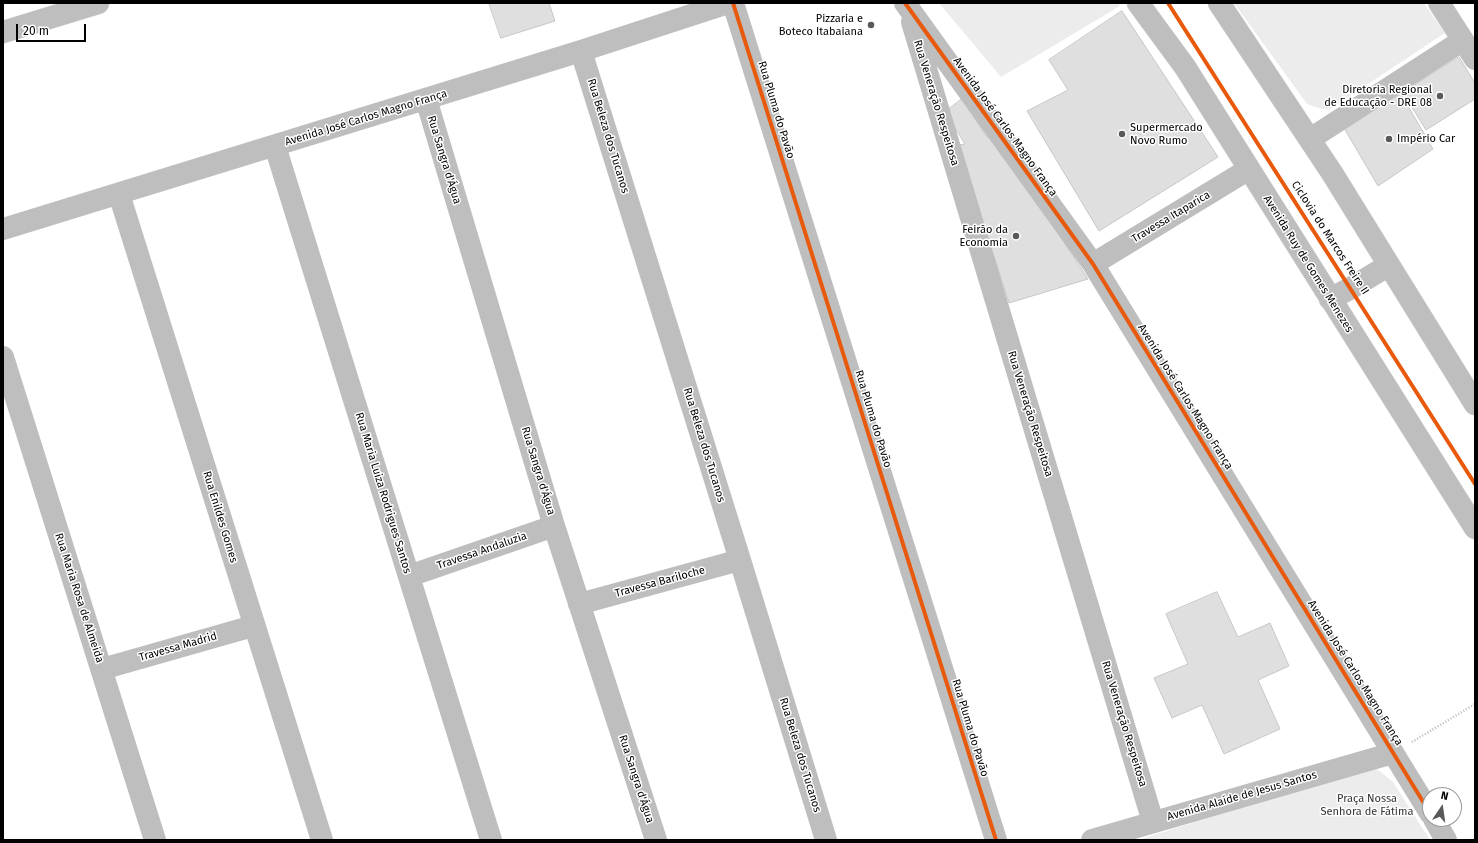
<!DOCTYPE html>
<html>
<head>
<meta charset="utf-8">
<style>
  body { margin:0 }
  #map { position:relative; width:1478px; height:843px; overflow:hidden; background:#fff; font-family:"Fira Sans",sans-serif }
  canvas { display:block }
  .frame { position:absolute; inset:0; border:4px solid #000; pointer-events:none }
  .north { position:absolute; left:1422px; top:787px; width:40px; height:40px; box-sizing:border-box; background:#fff; border:1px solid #999; border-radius:50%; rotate:13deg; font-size:11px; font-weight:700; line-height:16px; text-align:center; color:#000 }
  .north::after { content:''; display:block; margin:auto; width:14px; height:18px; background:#595959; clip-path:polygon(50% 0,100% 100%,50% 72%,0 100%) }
  .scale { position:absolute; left:16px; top:24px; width:70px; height:18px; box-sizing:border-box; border:2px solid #000; border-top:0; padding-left:5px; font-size:12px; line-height:14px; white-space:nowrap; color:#000; -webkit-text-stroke:3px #fff; paint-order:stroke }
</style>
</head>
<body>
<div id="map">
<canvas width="1478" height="843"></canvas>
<div class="frame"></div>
<div class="north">N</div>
<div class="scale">20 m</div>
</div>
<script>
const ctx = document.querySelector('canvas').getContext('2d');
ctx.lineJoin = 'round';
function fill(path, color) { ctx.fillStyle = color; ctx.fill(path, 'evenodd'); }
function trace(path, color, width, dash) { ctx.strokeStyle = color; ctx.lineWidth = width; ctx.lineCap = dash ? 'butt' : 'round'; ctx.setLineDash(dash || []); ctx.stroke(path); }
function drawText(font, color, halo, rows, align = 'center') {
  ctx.font = font + ' "Fira Sans",sans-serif'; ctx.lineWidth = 3; ctx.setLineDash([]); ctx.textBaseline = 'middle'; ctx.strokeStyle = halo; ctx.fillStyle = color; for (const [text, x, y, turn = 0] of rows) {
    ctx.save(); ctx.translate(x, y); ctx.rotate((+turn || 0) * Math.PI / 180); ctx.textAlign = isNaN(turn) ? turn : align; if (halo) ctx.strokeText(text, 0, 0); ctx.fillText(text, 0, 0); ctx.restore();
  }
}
fill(new Path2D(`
  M939,3H1118L1120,6L1001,77Z
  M1234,3H1424L1445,33L1329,110L1318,108L1307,104Z
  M1377,769L1393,782L1430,840H1138L1334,778Z`), '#ececec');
const building = new Path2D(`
  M489,3H549L555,21L501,38Z
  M1122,11L1218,157L1099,231L1027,111L1068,90L1049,60Z
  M1459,57L1475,83V99L1426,130L1403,93Z
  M1401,94L1433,149L1378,186L1344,128Z
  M962,99L987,137H995L1088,279L1009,303L958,145L965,144L945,112Z
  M1217,592L1238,637L1270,623L1289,666L1258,680L1280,729L1224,754L1202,705L1172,718L1154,678L1188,664L1166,614Z`);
fill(building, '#dfdfdf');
trace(building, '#c7c7c7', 1);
const major = new Path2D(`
  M1138,3L1185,67L1475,528
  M1219,3L1332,173L1475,404
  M3,32L98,3
  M1330,299L1351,288L1389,265`);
trace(major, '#dbdbdb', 23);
trace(new Path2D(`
  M1412,742L1475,704`), '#b9b9b9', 2.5, [1, 2]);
trace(new Path2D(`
  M733,3L996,840
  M905,3L1093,264L1430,813
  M1439,3L1475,59
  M912,22L1153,822
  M581,51L740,560L826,840
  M426,99L554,526L656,840
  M1310,139L1463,40
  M275,146L491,840
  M119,194L322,840
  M3,229L581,51L728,3
  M1093,264L1249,169
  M3,357L155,840
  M409,576L554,526
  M579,604L740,560
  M102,669L253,626
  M1434,819L1446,840
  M1092,840L1393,753`), '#bebebe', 22);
trace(major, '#bebebe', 22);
trace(new Path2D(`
  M733,3L996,840
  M905,3L1093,264L1430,813
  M1168,3L1475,484`), '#e8590c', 4);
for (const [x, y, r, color] of [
  [871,25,4,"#595959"],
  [1440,96,4,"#595959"],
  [1122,134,4,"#595959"],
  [1389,139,4,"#595959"],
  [1016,236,4,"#595959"]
]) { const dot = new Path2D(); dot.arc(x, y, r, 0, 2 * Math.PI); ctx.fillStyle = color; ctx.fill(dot); trace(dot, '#fff', 1.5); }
drawText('11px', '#000', '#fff', [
  ["Pizzaria e",863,19],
  ["Boteco Itabaiana",863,32],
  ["Diretoria Regional",1432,90],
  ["de Educação - DRE 08",1432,103],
  ["Supermercado",1130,128,"left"],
  ["Novo Rumo",1130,141,"left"],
  ["Império Car",1397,139,"left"],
  ["Feirão da",1008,230],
  ["Economia",1008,243]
], 'right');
drawText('11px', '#000', '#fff', [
  ["Rua Veneração Respeitosa",936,103,73],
  ["Rua Pluma do Pavão",776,110,73],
  ["Avenida José Carlos Magno França",366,118,-17],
  ["Avenida José Carlos Magno França",1005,127,54],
  ["Rua Beleza dos Tucanos",608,136,73],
  ["Rua Sangra d'Água",444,160,73],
  ["Travessa Itaparica",1171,217,-31],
  ["Ciclovia do Marcos Freire II",1330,238,57],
  ["Avenida Ruy de Gomes Menezes",1308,264,58],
  ["Avenida José Carlos Magno França",1185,397,58],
  ["Rua Veneração Respeitosa",1030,414,73],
  ["Rua Pluma do Pavão",873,419,73],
  ["Rua Beleza dos Tucanos",704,445,73],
  ["Rua Sangra d'Água",538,471,73],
  ["Rua Maria Luiza Rodrigues Santos",383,493,73],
  ["Rua Enildes Gomes",220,517,73],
  ["Travessa Andaluzia",482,551,-19],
  ["Travessa Bariloche",660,582,-15],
  ["Rua Maria Rosa de Almeida",79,598,72],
  ["Travessa Madrid",178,647,-16],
  ["Avenida José Carlos Magno França",1355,673,58],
  ["Rua Veneração Respeitosa",1124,724,73],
  ["Rua Pluma do Pavão",970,728,73],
  ["Rua Beleza dos Tucanos",800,755,73],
  ["Rua Sangra d'Água",636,779,72],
  ["Avenida Alaíde de Jesus Santos",1242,796,-16]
]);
drawText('11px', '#333', '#fff', [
  ["Praça Nossa",1367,799],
  ["Senhora de Fátima",1367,812]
]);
</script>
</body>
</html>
